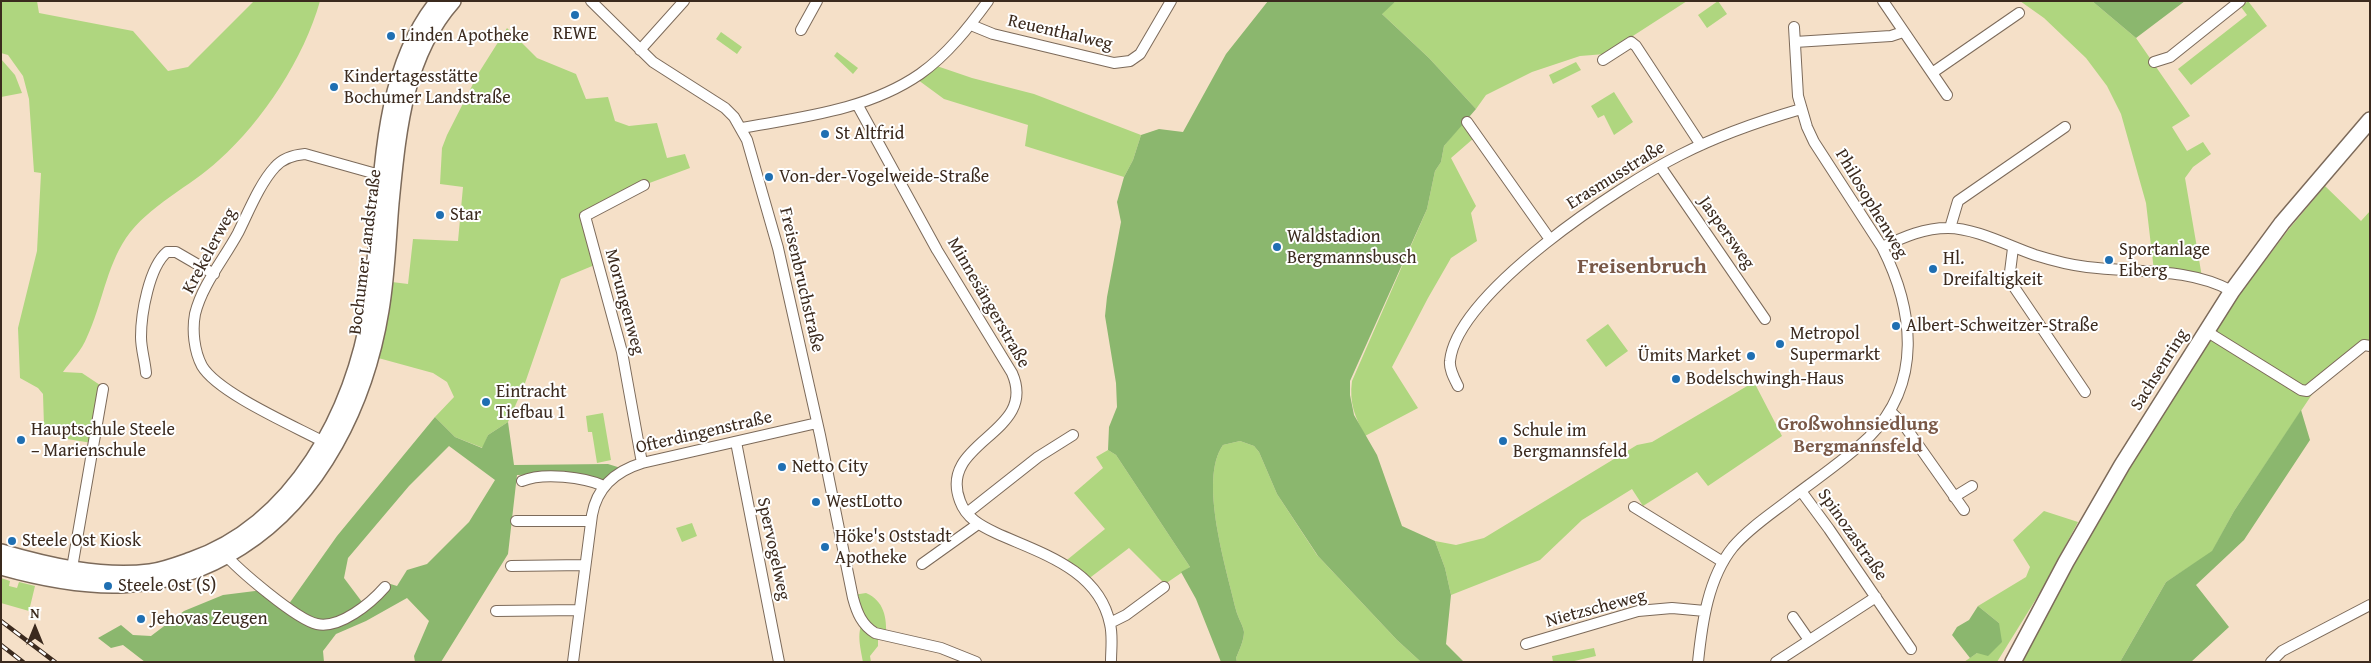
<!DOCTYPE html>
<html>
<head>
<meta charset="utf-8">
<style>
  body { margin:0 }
  #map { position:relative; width:2371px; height:663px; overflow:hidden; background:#f5e0c8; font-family:"Gentium Book Plus",serif }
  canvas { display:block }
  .frame { position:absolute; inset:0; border:2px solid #3b2a1e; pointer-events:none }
  .north { position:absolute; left:10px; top:603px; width:50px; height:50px; -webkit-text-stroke:4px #fff; paint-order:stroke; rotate:0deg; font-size:14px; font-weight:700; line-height:20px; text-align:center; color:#3b2a1e }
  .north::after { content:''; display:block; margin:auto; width:18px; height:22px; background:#3b2a1e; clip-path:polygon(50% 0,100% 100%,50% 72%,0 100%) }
</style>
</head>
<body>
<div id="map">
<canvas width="2371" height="663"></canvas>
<div class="frame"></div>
<div class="north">N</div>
</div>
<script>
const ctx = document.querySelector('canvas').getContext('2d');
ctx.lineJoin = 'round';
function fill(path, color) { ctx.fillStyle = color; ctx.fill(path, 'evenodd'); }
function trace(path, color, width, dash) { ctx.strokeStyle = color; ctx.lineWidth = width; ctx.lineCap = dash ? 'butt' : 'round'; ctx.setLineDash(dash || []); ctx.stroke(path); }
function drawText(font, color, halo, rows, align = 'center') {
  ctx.font = font + ' "Gentium Book Plus",serif'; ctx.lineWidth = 4; ctx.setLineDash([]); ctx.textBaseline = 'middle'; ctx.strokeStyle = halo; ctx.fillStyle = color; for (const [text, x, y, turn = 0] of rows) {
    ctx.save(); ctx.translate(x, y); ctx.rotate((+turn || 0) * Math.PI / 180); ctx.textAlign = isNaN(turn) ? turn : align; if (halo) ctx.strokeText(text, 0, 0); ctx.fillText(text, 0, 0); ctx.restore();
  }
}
fill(new Path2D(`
  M1,1H37L39,13L133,31L168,71L188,67L254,1H320C304,58 263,121 219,160C190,187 149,205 126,238C106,268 102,305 87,337C82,350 71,361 63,372L82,373L103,387L92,443L67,439L44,426L43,394L38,388L20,378L18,328L37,251L41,173L34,172L29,99L23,76L8,55L1,53Z
  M1396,1H1687L1605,54L1580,56L1532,72L1486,95L1476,109L1429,58L1381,13Z
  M1718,1L1727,14L1707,28L1698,15Z
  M2020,1H2092L2136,38L2190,116L2172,127L2187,151L2203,142L2211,154L2193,167L2185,178L2202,277L2154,271L2146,203L2121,114L2107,86L2086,58L2044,18Z
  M2248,1L2267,26L2191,85L2178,69L2247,15L2241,7Z
  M507,28L537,58L576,74L586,99L608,97L615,121L629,126L657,123L667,158L685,154L690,168L644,185L585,216L597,264L561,279L524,386L508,422L488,435L483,448L455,437L435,417L454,397L447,382L433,373L371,356L384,281L408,284L413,239L458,241L463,187L440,184L442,148L447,135L478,74Z
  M721,32L742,47L737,54L716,39Z
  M837,52L858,68L853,74L834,56Z
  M1,59L15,75L22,93L1,97Z
  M1576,62L1581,70L1553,84L1549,75Z
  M931,64L972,78L1034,94L1141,135L1133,160L1124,177L1025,146L1028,125L944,99L914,77Z
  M1614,92L1633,122L1614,135L1604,115L1598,118L1591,106Z
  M1465,120L1474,138L1451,158L1476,206L1471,213L1477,241L1451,258L1428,298L1392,367L1418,408L1365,436C1355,417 1349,403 1352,381L1427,209L1435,171L1441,162L1444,146Z
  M2325,186L2361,221L2370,211V346L2323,378L2234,511L2212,552L2166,582L2120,662H2022L2126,468L2239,295L2289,229Z
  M1608,324L1628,351L1606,367L1586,340Z
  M1754,382L1782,436L1708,486L1697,472L1643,506L1632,489L1582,520L1540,560L1451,595L1445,568L1435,541L1456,545L1484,538L1637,445L1652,442Z
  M603,413L611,460L597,463L592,432H588L586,416Z
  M1240,441L1254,446L1259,452L1277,494L1317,555L1397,640L1421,662H1237L1236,658C1239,651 1244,640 1244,632C1243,625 1238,618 1236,610C1227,570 1198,480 1223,445Z
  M1108,450L1116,455L1190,567L1165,584L1129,548L1087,580L1062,564L1105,529L1074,493L1103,468L1096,457Z
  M2044,511L2078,522L2041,591L1997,662H1964L1977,653L1999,623L1978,606L2026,577L2030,567L2013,540Z
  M692,523L697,536L682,542L676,528Z
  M1,578L10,581L9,586L17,588L19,582L35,586L29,611L1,603Z
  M866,593C884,601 887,617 886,636L878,635V646L870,656L871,662H863C861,650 856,633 863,622L853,595Z
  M1594,648L1596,656L1570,662H1553L1552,656Z`), '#afd67f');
fill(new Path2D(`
  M1268,1H1396L1382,14L1429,58L1476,109L1444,146L1441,162L1435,171L1427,209L1350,381V395L1354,415L1377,455L1402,526L1435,541L1445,568L1451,595L1446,644L1464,662H1421L1397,640L1318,556L1277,494L1259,452L1254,446L1240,441L1223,445C1198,480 1227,570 1236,610C1238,618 1243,625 1244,632C1244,640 1239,651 1236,658L1237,662H1221L1196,599L1181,572L1190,567L1116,455L1108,450L1109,427L1117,407L1116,383L1105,316L1107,297L1121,222L1117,202L1124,177L1133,160L1141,135L1159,129L1183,132L1226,54Z
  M2092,1H2185L2136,38Z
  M2301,410L2310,440L2244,540L2196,585L2229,627L2191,662H2120L2166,582L2212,551L2234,511Z
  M435,417L455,437L482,448L488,435L508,422L514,465L608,464L624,469L606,484L565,474L517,475L508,554L441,662H415L414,656L429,621L407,598L366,621L336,634L323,651L324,662H145L123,645L111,648L98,638L121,625L133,635L151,636L184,611L223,595L263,590L286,608L337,536ZM449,446L495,480L469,522L427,564L407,570L397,586L384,582L372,596L362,602L344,578L348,558L409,486Z
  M1978,606L1999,623L2002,642L1988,656L1977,653L1970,658L1952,635L1957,627L1969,620Z`), '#8bb76e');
const street = new Path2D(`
  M591,1L653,62L725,108L734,117L747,140L778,248L820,435L853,598C857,613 862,625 875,633L941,648L976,662
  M1883,1L1947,95
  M971,25L993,34L1114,63L1130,61L1140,54L1171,1
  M801,30L817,1
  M1795,42L1891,36L1903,32
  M640,50L684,1
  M1603,60L1631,42L1636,46L1701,145
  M2154,62L2170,57L2240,1
  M1932,73L2019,13
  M857,104L937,250L1012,373C1039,434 937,441 960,501C966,518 981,526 996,533C1040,553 1099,569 1110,624C1113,636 1111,649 1111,662
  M1467,122L1549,238
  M742,128C802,117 868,110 920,74C947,55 969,27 988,1
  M1660,166L1765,319
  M1950,228L1958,201L2065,127
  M1882,247C1904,237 1923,228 1948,228C1975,228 2009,246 2035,255C2051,260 2070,265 2087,267C2136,273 2188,267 2232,291
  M2013,248L2010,272L2012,284L2085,392
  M2206,331L2301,390L2307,391L2364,345L2370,346
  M146,373C145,361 141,349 141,337C141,314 149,267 167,252H176L214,274
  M1458,386C1454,378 1449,369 1450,361C1457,292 1621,185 1680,155C1717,136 1760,121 1801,109
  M1890,411L1904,425L1964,510
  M324,442C294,426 218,393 202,366C194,351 192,330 195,314C202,285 224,259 238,233C248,213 260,183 275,167C283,158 293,155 305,154L387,177
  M736,442L779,662
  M642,463L622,352L585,216L644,185
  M522,481C543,472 584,477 604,486
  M1801,491L1829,529L1911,649
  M1954,497L1972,486
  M1634,507L1723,562
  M967,513L1038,457L1073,435
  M516,521H591
  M223,552C237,569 297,620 317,624C340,629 371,603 385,587
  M922,564L978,524
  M511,566L585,565
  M69,574L72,568L103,389
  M496,611L579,610
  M1793,617L1809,640
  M1110,623L1126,615L1164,587
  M1526,644L1638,611L1672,608L1705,611
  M573,662L592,515C597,487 616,471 642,463L817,423
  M1698,662C1702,623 1708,578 1733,547C1750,527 1774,512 1794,496C1819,477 1846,459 1869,437C1923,383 1914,310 1882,247L1814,142L1807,127L1798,96L1794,27
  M1776,662L1876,597
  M2271,662L2282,651L2370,605`);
const secondary = new Path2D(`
  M1,552C49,566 101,578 150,572C164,570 177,565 191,560C294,524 354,412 370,309C384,211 372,82 438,1
  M1,567C86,591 164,597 241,547C321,496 366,402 381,310C387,275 388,238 391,203C398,132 404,56 453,1
  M2013,662L2066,562L2122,465L2232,291L2282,223L2370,120`);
trace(street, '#7c6a5a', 12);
trace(secondary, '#7c6a5a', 18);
trace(street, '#fff', 10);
trace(secondary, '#fff', 15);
const rail = new Path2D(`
  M1,621L55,662
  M1,645L23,662`);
trace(rail, '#3b2a1e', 4.5);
trace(rail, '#fff', 2.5, [8]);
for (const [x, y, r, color] of [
  [575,15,5,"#1f6fb2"],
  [391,36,5,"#1f6fb2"],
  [334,87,5,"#1f6fb2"],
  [825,134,5,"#1f6fb2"],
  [769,177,5,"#1f6fb2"],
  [440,215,5,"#1f6fb2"],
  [1277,247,5,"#1f6fb2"],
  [2109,260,5,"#1f6fb2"],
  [1933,269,5,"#1f6fb2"],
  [1896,326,5,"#1f6fb2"],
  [1780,344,5,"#1f6fb2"],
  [1751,356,5,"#1f6fb2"],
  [1676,379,5,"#1f6fb2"],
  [486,402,5,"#1f6fb2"],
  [21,440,5,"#1f6fb2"],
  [1503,441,5,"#1f6fb2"],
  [782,467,5,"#1f6fb2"],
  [816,502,5,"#1f6fb2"],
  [12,541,5,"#1f6fb2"],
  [825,547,5,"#1f6fb2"],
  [108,586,5,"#1f6fb2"],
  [141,619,5,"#1f6fb2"]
]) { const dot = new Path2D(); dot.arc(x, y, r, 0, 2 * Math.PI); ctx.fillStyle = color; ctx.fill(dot); trace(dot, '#fff', 2); }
drawText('18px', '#3b2a1e', '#fff', [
  ["Reuenthalweg",1060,33,13],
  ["Erasmusstraße",1616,176,-32],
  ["Philosophenweg",1871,204,59],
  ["Jaspersweg",1726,233,55],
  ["Krekelerweg",210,251,-62],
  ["Bochumer Landstraße",366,252,-83],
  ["Freisenbruchstraße",801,280,77],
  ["Morungenweg",624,302,75],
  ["Minnesängerstraße",988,303,60],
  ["Sachsenring",2160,370,-58],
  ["Ofterdingenstraße",704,433,-13],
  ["Spinozastraße",1852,535,55],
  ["Spervogelweg",773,549,78],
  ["Nietzscheweg",1596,609,-15]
]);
drawText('18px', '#3b2a1e', '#fff', [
  ["REWE",575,34,"center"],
  ["Linden Apotheke",401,36],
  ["Kindertagesstätte",344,77],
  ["Bochumer Landstraße",344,98],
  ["St Altfrid",835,134],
  ["Von-der-Vogelweide-Straße",779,177],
  ["Star",450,215],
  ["Waldstadion",1287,237],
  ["Bergmannsbusch",1287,258],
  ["Sportanlage",2119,250],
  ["Eiberg",2119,271],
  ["Hl.",1943,259],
  ["Dreifaltigkeit",1943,280],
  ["Albert-Schweitzer-Straße",1906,326],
  ["Metropol",1790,334],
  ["Supermarkt",1790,355],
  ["Ümits Market",1741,356,"right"],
  ["Bodelschwingh-Haus",1686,379],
  ["Eintracht",496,392],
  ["Tiefbau 1",496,413],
  ["Hauptschule Steele",31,430],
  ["– Marienschule",31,451],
  ["Schule im",1513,431],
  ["Bergmannsfeld",1513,452],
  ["Netto City",792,467],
  ["WestLotto",826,502],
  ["Höke's Oststadt",835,537],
  ["Apotheke",835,558],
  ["Steele Ost Kiosk",22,541],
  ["Steele Ost (S)",118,586],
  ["Jehovas Zeugen",151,619]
], 'left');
drawText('bold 19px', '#795847', '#fff', [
  ["Großwohnsiedlung",1858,425],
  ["Bergmannsfeld",1858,447]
]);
drawText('bold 22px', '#795847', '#fff', [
  ["Freisenbruch",1642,267]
]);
</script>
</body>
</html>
